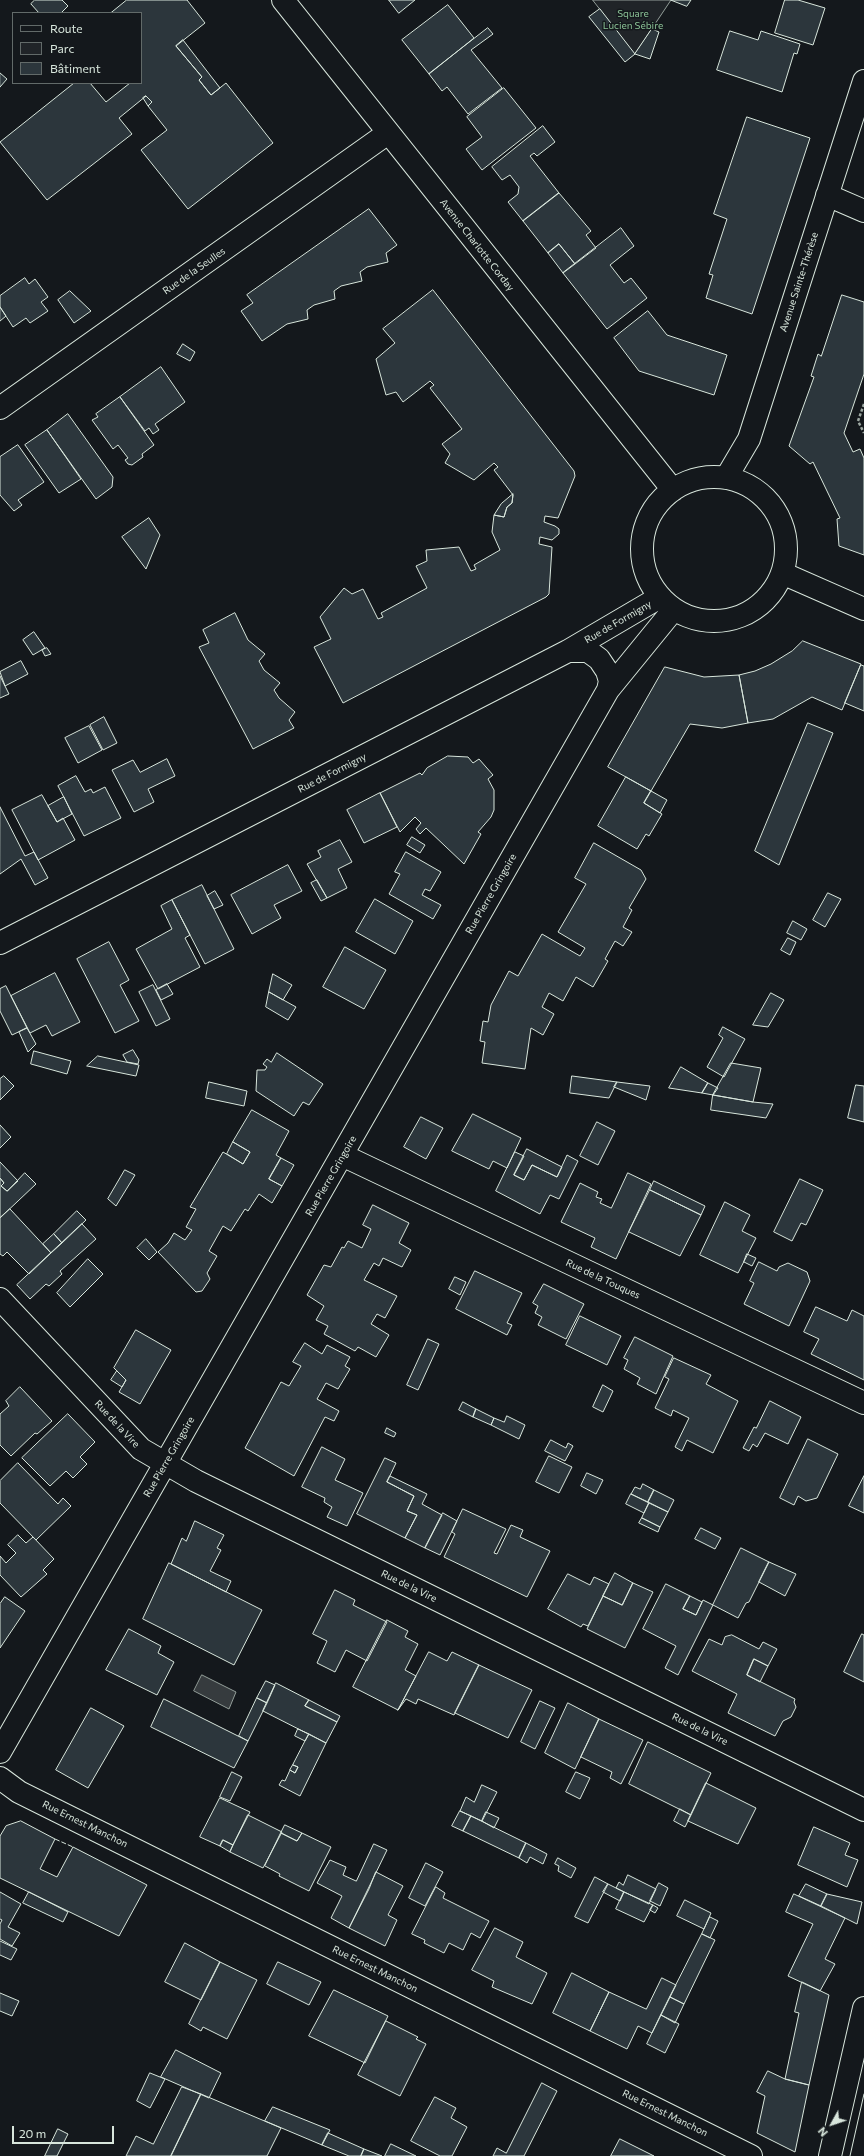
<!DOCTYPE html>
<html>
<head>
<meta charset="utf-8">
<style>
  body { margin:0 }
  #map { position:relative; width:864px; height:2156px; overflow:hidden; background:#14181c; font-family:Commissioner,sans-serif }
  canvas { display:block }
  .legend { position:absolute; left:12px; top:12px; width:130px; height:72px; box-sizing:border-box; background:#14181c; border:1px solid #626a69; margin:0; padding:5px 7px; list-style:none; font-size:12px; color:#d8e6dc }
  .legend li { display:flex; align-items:center; gap:8px; height:20px }
  .legend b { width:20px; border:1px solid #626a69 }
  .north { position:absolute; left:812px; top:2104px; width:40px; height:40px; -webkit-text-stroke:3px #14181c; paint-order:stroke; rotate:230deg; font-size:11px; font-weight:700; line-height:16px; text-align:center; color:#d8e6dc }
  .north::after { content:''; display:block; margin:auto; width:14px; height:18px; background:#d8e6dc; clip-path:polygon(50% 0,100% 100%,50% 72%,0 100%) }
  .scale { position:absolute; left:12px; top:2126px; width:102px; height:18px; box-sizing:border-box; border:2px solid #d8e6dc; border-top:0; padding-left:5px; font-size:12px; line-height:14px; white-space:nowrap; color:#d8e6dc; -webkit-text-stroke:3px #14181c; paint-order:stroke }
</style>
</head>
<body>
<div id="map">
<canvas width="864" height="2156"></canvas>
<ul class="legend">
<li><b style="height:5px;background:#14181c"></b>Route</li>
<li><b style="height:11px;background:#202428"></b>Parc</li>
<li><b style="height:11px;background:#2c363c"></b>Bâtiment</li>
</ul>
<div class="north">N</div>
<div class="scale">20 m</div>
</div>
<script>
const ctx = document.querySelector('canvas').getContext('2d');
ctx.lineJoin = 'round';
function fill(path, color) { ctx.fillStyle = color; ctx.fill(path, 'evenodd'); }
function trace(path, color, width, dash) { ctx.strokeStyle = color; ctx.lineWidth = width; ctx.lineCap = dash ? 'butt' : 'round'; ctx.setLineDash(dash || []); ctx.stroke(path); }
function drawText(font, color, halo, rows, align = 'center') {
  ctx.font = font + ' Commissioner,sans-serif'; ctx.lineWidth = 3; ctx.setLineDash([]); ctx.textBaseline = 'middle'; ctx.strokeStyle = halo; ctx.fillStyle = color; for (const [text, x, y, turn = 0] of rows) {
    ctx.save(); ctx.translate(x, y); ctx.rotate((+turn || 0) * Math.PI / 180); ctx.textAlign = isNaN(turn) ? turn : align; if (halo) ctx.strokeText(text, 0, 0); ctx.fillText(text, 0, 0); ctx.restore();
  }
}
const green = new Path2D(`
  M593,0H671L635,54Z`);
fill(green, '#202428');
trace(green, '#939e99', 1);
const water = new Path2D(`
  M202,1675L236,1692L229,1709L194,1691Z`);
fill(water, '#363b3e');
trace(water, '#939e99', 1);
const building = new Path2D(`
  M35,0H62L68,6L61,13H39L31,4Z
  M127,0H187L205,23L176,46L202,77L199,80L211,95L226,83L273,143L188,209L141,150L167,130L148,106L152,102L146,96L119,118L132,134L47,200L0,142L74,83H90L106,102L130,83H141V13H111Z
  M389,0H415L399,13Z
  M671,0H691L687,6Z
  M785,0H798L825,8L813,45L775,33Z
  M448,5L474,38L429,74L402,40Z
  M600,9L635,54L625,62L589,17Z
  M488,28L493,34L471,50L502,88L468,114L447,87L442,91L429,74Z
  M652,29L659,32L650,59L635,54Z
  M730,31L758,40L761,31L800,44L797,54L794,53L782,92L717,70Z
  M183,40L220,88L211,95L199,80L202,77L176,46Z
  M0,73L7,79L0,87Z
  M504,88L536,128L482,170L466,149L482,137L467,117Z
  M146,96L152,102L148,106L143,98Z
  M747,117L810,138L752,314L706,298L713,275L709,274L727,219L714,214Z
  M543,126L555,142L537,156L534,153L530,156L559,193L523,221L508,202L518,194L519,187L510,175L502,180L492,167Z
  M559,193L591,231L586,235L596,248L575,264L559,244L548,253L523,221Z
  M369,209L397,245L386,253L388,262L367,267L360,272L362,281L341,286L334,291L335,299L314,305L307,310L308,319L287,324L262,341L241,311L253,303L247,295Z
  M621,228L634,246L610,265L624,283L631,278L647,298L607,329L563,273Z
  M559,244L575,264L563,273L548,253Z
  M25,278L29,284L35,279L48,297L41,302L48,311L30,323L26,318L13,327L0,307V296Z
  M433,290L574,471L575,476L558,518L545,516L544,522L555,526L559,529V534L552,540L540,537L539,544L552,547L549,594L546,597L343,703L314,647L331,639L320,617L344,588L352,594L363,589L378,619L383,617L381,613L427,588L416,566L427,561L426,550L459,547L471,571L476,569L474,565L500,550L492,532L494,515L504,517L507,507L512,503L513,495L494,470L498,467L494,463L474,480L445,463L450,454L442,444L462,429L430,388L434,385L430,381L403,402L396,392L386,395L376,359L395,343L383,329Z
  M70,291L91,311L74,323L58,300Z
  M842,295L864,302V374L844,433L853,452L860,449L864,458V555L839,546L837,519L840,518L813,462L810,464L789,446L814,377L811,376L818,354L821,356Z
  M0,307L6,316L0,321Z
  M648,311L667,335L727,355L714,395L639,371L614,338Z
  M183,344L195,352L190,361L177,354Z
  M161,367L185,402L155,424L159,430L153,434L149,428L145,431L120,397Z
  M120,397L154,445L142,454L143,457L132,465L128,464L125,460L128,458L118,445L113,449L92,420L98,417L96,414Z
  M68,414L113,477L112,487L96,499L47,430Z
  M47,430L81,479L59,493L25,445Z
  M18,445L44,482L18,500L22,505L14,511L0,495V457Z
  M513,494L512,503L507,507L504,517L494,515L501,504Z
  M149,518L160,535L146,569L122,537Z
  M235,613L248,640L265,654L259,661L264,670L280,683L274,690L279,698L295,712L289,720L294,728L253,749L199,647L209,643L203,630Z
  M34,632L45,648L33,655L23,640Z
  M803,641L861,664L842,710L812,697L773,719L748,723L739,675L755,671L771,664L792,651Z
  M47,648L51,654L45,656L42,650Z
  M21,661L28,674L5,686L0,672Z
  M861,665L864,666V711L845,703Z
  M665,667L704,677L739,675L748,723L722,728L690,724L651,791L608,767Z
  M0,676L9,694L0,698Z
  M104,717L117,743L103,750L90,725Z
  M808,723L833,733L779,865L755,851Z
  M89,726L102,750L78,763L65,738Z
  M448,756L468,757L473,763L479,759L493,775L488,779L494,790V810L491,817L478,832L481,834L464,864L426,828L420,834L416,829L421,823L415,817L400,832L380,793L420,773L422,775L427,768Z
  M167,759L175,776L148,789L154,802L134,812L112,770L133,760L140,772Z
  M76,776L85,792L91,789L93,793L105,787L121,818L84,836L58,786Z
  M626,777L651,791L644,803L662,814L649,836L646,834L637,849L598,826Z
  M651,791L667,800L660,813L644,803Z
  M380,793L397,827L364,843L347,810Z
  M42,795L57,822L63,818L75,840L38,860L12,810Z
  M64,797L72,814L57,822L48,806Z
  M0,807L25,856L34,852L48,878L35,885L21,859L0,874Z
  M412,837L425,845L420,853L407,845Z
  M340,840L352,862L338,869L347,888L327,898L307,864L321,857L318,851Z
  M594,843L641,870L646,879L629,908L632,910L623,927L632,932L623,946L615,941L605,959L608,961L593,987L576,977L563,1001L549,993L542,1007L554,1014L543,1035L531,1028L525,1069L482,1063L485,1042L480,1041L483,1021L488,1022L491,1005L509,971L518,976L542,934L580,956L585,948L558,932L586,884L575,878Z
  M406,852L441,872L430,891L425,889L422,895L441,905L433,919L389,894L400,874L395,872Z
  M288,865L302,891L274,905L281,918L252,934L231,895Z
  M317,880L327,898L321,901L311,883Z
  M202,885L234,949L205,964L172,900Z
  M215,891L223,905L214,909L207,896Z
  M828,893L841,899L825,927L813,920Z
  M375,899L413,921L395,954L356,932Z
  M172,900L190,935L185,938L200,967L158,989L136,949L172,929L161,906Z
  M793,921L807,929L801,940L787,933Z
  M788,938L796,942L790,955L781,950Z
  M109,942L129,980L120,985L139,1021L115,1033L77,959Z
  M345,947L386,970L364,1009L323,987Z
  M55,973L80,1022L52,1036L46,1025L30,1033L11,996Z
  M273,974L292,985L283,1000L269,992Z
  M167,984L173,994L161,1000L156,990Z
  M153,985L170,1019L156,1026L139,992Z
  M6,986L27,1028L12,1035L0,1011V989Z
  M269,992L296,1007L288,1020L266,1007Z
  M771,993L784,1000L768,1027L753,1025Z
  M723,1027L745,1039L724,1077L707,1067L723,1038L719,1035Z
  M27,1028L36,1044L28,1052L19,1032Z
  M133,1050L139,1060L138,1064L127,1062L123,1055Z
  M34,1051L71,1061L67,1074L31,1064Z
  M277,1053L323,1084L309,1105L303,1102L294,1116L256,1091L257,1070H265L267,1067L263,1064L267,1059L271,1062Z
  M98,1056L139,1065L136,1076L87,1066Z
  M731,1063L761,1068L753,1102L713,1095Z
  M681,1067L708,1083L702,1093L669,1088Z
  M4,1076L14,1086L0,1100V1079Z
  M572,1076L617,1082L609,1098L570,1093Z
  M209,1082L247,1091L244,1106L206,1098Z
  M617,1082L650,1086L646,1100L614,1087Z
  M708,1083L718,1088L713,1095L702,1093Z
  M856,1085L864,1086V1122L848,1118Z
  M713,1095L753,1102L773,1104L766,1118L711,1110Z
  M252,1110L289,1131L276,1155L281,1158L269,1179L282,1186L272,1203L259,1194L248,1211L245,1209L231,1231L223,1226L209,1251L217,1256L207,1273L210,1279L202,1291L196,1292L158,1252L168,1243L174,1233L185,1240L192,1230L186,1227L196,1209L190,1207L223,1152L243,1164L250,1152L233,1142Z
  M473,1114L521,1138L507,1168L493,1161L489,1169L452,1151Z
  M421,1117L443,1128L426,1159L404,1147Z
  M597,1122L615,1131L598,1165L580,1156Z
  M0,1125L11,1137L0,1148Z
  M233,1142L250,1152L243,1164L227,1154Z
  M527,1149L562,1167L557,1177L532,1165L524,1180L514,1175Z
  M515,1152L524,1156L514,1175L524,1180L532,1165L557,1177L567,1155L578,1161L559,1199L550,1195L540,1214L496,1191Z
  M281,1158L294,1165L282,1186L269,1179Z
  M0,1162L18,1181L7,1191L1,1186L4,1183L0,1178Z
  M125,1170L135,1175L116,1206L108,1199Z
  M25,1173L36,1184L0,1218V1178L4,1183L1,1186L7,1191Z
  M628,1173L651,1184L616,1259L591,1247L595,1238L561,1222L580,1183L598,1192L596,1197L602,1199L600,1203L611,1208Z
  M800,1179L823,1190L806,1225L801,1223L792,1241L774,1232Z
  M654,1181L705,1206L701,1215L650,1190Z
  M650,1190L701,1215L680,1256L629,1232Z
  M725,1202L750,1215L742,1231L756,1238L738,1273L700,1255Z
  M373,1205L409,1223L399,1243L411,1250L402,1267L383,1258L379,1266L374,1263L364,1280L397,1296L385,1318L377,1314L371,1324L389,1335L376,1357L358,1347L355,1351L324,1334L328,1326L316,1320L324,1306L307,1295L324,1265L331,1267L342,1247L344,1248L348,1241L362,1248L371,1229L363,1225Z
  M10,1209L51,1253L29,1274L7,1252L3,1256L0,1254V1218Z
  M77,1211L86,1220L62,1243L54,1234Z
  M82,1224L96,1239L60,1271L62,1274L49,1286L46,1284L30,1299L17,1285Z
  M54,1234L62,1243L51,1253L43,1244Z
  M146,1239L157,1252L149,1260L137,1248Z
  M747,1254L756,1258L752,1266L744,1262Z
  M88,1259L103,1274L70,1307L57,1293Z
  M759,1262L777,1271L779,1267L788,1263L807,1272L810,1281L789,1326L744,1304L754,1283L750,1281Z
  M475,1271L522,1293L507,1323L512,1325L507,1335L456,1309Z
  M455,1277L466,1282L460,1295L449,1289Z
  M544,1284L584,1304L566,1339L538,1325L542,1317L535,1313L538,1306L533,1303Z
  M816,1307L847,1321L852,1310L864,1316V1380L811,1354L819,1339L804,1332Z
  M580,1316L621,1336L607,1365L566,1345Z
  M136,1330L171,1350L140,1404L119,1392L126,1380L114,1368Z
  M635,1337L673,1356L656,1394L637,1384L640,1378L624,1369L628,1360L624,1358Z
  M428,1339L439,1344L418,1390L407,1385Z
  M305,1343L322,1354L327,1345L350,1357L345,1366L350,1369L338,1389L326,1383L317,1399L339,1411L334,1421L325,1417L294,1476L245,1448L281,1382L289,1386L301,1366L293,1362Z
  M674,1358L711,1375L706,1384L738,1401L713,1453L687,1440L682,1451L675,1447L689,1418L673,1410L671,1416L655,1408L669,1379L665,1377Z
  M117,1371L126,1380L122,1387L111,1380Z
  M603,1385L613,1391L603,1412L593,1407Z
  M20,1387L52,1421L37,1434L35,1433L11,1456L0,1445V1414L9,1406L6,1401Z
  M770,1401L801,1417L788,1444L765,1433L757,1447L753,1444L749,1451L743,1448L754,1427L756,1428Z
  M463,1402L476,1409L473,1417L459,1410Z
  M476,1409L494,1418L491,1425L473,1417Z
  M68,1414L95,1442L80,1457L87,1464L73,1478L66,1471L50,1486L22,1458Z
  M507,1416L525,1425L519,1439L491,1425L494,1418L504,1422Z
  M387,1428L396,1433L394,1437L385,1433Z
  M808,1439L838,1454L817,1498L806,1501L798,1496L794,1505L780,1498Z
  M551,1440L566,1448L568,1443L573,1446L565,1461L545,1451Z
  M322,1447L345,1459L335,1480L363,1493L347,1526L327,1517L332,1507L324,1502L325,1498L302,1487Z
  M549,1456L572,1467L559,1493L536,1482Z
  M385,1458L396,1463L387,1482L414,1496L407,1511L417,1515L405,1538L357,1514Z
  M18,1463L58,1504L63,1498L71,1506L36,1540L0,1503V1481Z
  M587,1473L603,1480L596,1494L581,1486Z
  M390,1476L427,1494L422,1504L442,1515L425,1548L405,1538L417,1515L407,1511L414,1496L387,1482Z
  M864,1476V1513L849,1506Z
  M643,1484L654,1490L648,1502L631,1494L635,1487L640,1489Z
  M654,1490L674,1500L668,1512L648,1502Z
  M631,1494L649,1503L644,1513L626,1504Z
  M649,1503L668,1512L660,1527L642,1518Z
  M463,1509L506,1529L494,1553L497,1554L511,1525L523,1530L520,1537L550,1551L527,1597L444,1557L455,1534L452,1532Z
  M443,1513L457,1521L440,1555L425,1548Z
  M642,1518L660,1527L658,1532L639,1523Z
  M195,1521L224,1535L217,1548L221,1550L210,1571L231,1581L226,1592L171,1564L182,1538L186,1541Z
  M701,1528L721,1538L715,1549L695,1539Z
  M18,1535L26,1543L33,1537L54,1559L43,1570L47,1574L21,1597L0,1575V1556L6,1563L16,1553L8,1545Z
  M741,1548L769,1562L749,1602L746,1603L738,1618L713,1605Z
  M769,1562L796,1574L785,1596L759,1582Z
  M169,1563L262,1610L234,1665L143,1619Z
  M615,1573L633,1583L622,1605L603,1596Z
  M568,1574L590,1585L594,1577L609,1584L588,1626L583,1624L581,1627L548,1609Z
  M633,1583L653,1592L625,1648L587,1629L603,1596L622,1605Z
  M666,1584L690,1596L683,1609L696,1615L703,1600L713,1605L678,1675L665,1668L676,1646L643,1629Z
  M335,1590L355,1600L353,1605L387,1622L367,1661L346,1650L335,1672L317,1663L327,1641L313,1634Z
  M690,1596L702,1602L696,1615L683,1609Z
  M5,1597L25,1611L0,1648V1604Z
  M387,1620L408,1631L405,1637L418,1644L405,1670L416,1676L398,1710L353,1687Z
  M129,1629L161,1646L158,1653L174,1662L157,1695L106,1670Z
  M862,1634L864,1635V1682L844,1672Z
  M732,1635L759,1649L763,1642L777,1649L768,1666L754,1659L747,1675L795,1699L794,1702L796,1707L791,1717L783,1721L775,1736L728,1713L737,1694L692,1671L709,1639L722,1645L725,1637Z
  M429,1652L447,1661L452,1652L479,1665L454,1715L418,1699L416,1704L406,1699L398,1710Z
  M754,1659L768,1666L760,1682L747,1675Z
  M479,1665L532,1690L508,1738L455,1713Z
  M266,1681L275,1685L267,1703L257,1698Z
  M276,1683L309,1700L305,1706L337,1722L326,1743L263,1711Z
  M257,1698L267,1703L248,1741L239,1736Z
  M164,1699L248,1741L234,1768L151,1727Z
  M309,1700L340,1716L337,1722L305,1706Z
  M540,1701L555,1708L535,1749L521,1742Z
  M568,1703L599,1719L575,1769L545,1753Z
  M91,1708L124,1726L88,1788L56,1770Z
  M599,1719L643,1740L621,1784L610,1778L612,1772L581,1757Z
  M298,1729L309,1734L305,1741L295,1736Z
  M309,1734L326,1743L300,1796L279,1785L282,1780L285,1781L290,1770L295,1773L298,1767L293,1765Z
  M648,1742L711,1773L691,1815L629,1784Z
  M293,1765L298,1767L295,1773L290,1770Z
  M232,1772L242,1777L230,1801L220,1797Z
  M576,1772L590,1778L580,1799L566,1792Z
  M706,1783L756,1808L738,1844L688,1821Z
  M482,1785L497,1792L482,1821L460,1811L466,1797L474,1802Z
  M220,1798L250,1812L233,1845L223,1840L220,1846L200,1837Z
  M680,1809L691,1815L685,1827L674,1821Z
  M460,1811L471,1816L463,1831L452,1826Z
  M486,1812L499,1818L494,1828L482,1821Z
  M248,1815L282,1832L263,1868L230,1852Z
  M471,1816L526,1843L519,1858L463,1831Z
  M21,1821L55,1839L40,1869L57,1877L73,1847L147,1885L119,1936L0,1878V1836L6,1826Z
  M285,1825L302,1833L297,1841L281,1833Z
  M814,1827L850,1843L845,1855L858,1860L847,1887L798,1865Z
  M281,1833L297,1841L302,1833L331,1847L309,1891L279,1876L280,1874L265,1866Z
  M223,1840L233,1845L230,1852L220,1846Z
  M526,1843L547,1854L543,1864L530,1857L527,1863L519,1858Z
  M374,1844L387,1850L349,1928L331,1918L342,1896L317,1883L330,1860L346,1867L343,1875L356,1881Z
  M558,1858L576,1868L571,1878L558,1871L559,1866L555,1864Z
  M426,1863L443,1872L425,1906L409,1898Z
  M376,1872L403,1886L388,1915L397,1920L385,1946L349,1928L369,1889Z
  M628,1875L656,1889L649,1904L616,1888L619,1882L623,1885Z
  M595,1877L608,1884L588,1923L575,1917Z
  M659,1883L668,1888L660,1906L650,1901Z
  M608,1884L624,1892L620,1901L603,1892Z
  M806,1884L827,1894L821,1906L799,1896Z
  M436,1887L445,1893L443,1898L489,1921L480,1938L471,1933L463,1950L449,1943L444,1953L424,1943L425,1940L412,1934Z
  M0,1892L21,1904L8,1927L20,1933L12,1946L0,1939V1924L2,1920L0,1919Z
  M29,1892L68,1912L63,1922L23,1903Z
  M624,1892L653,1905L644,1922L616,1909Z
  M794,1894L845,1918L825,1959L835,1964L820,1991L788,1976L813,1924L786,1912Z
  M827,1894L862,1902L857,1924L821,1906Z
  M685,1900L711,1913L704,1929L677,1916Z
  M653,1905L658,1908L655,1913L650,1910Z
  M710,1917L718,1921L710,1938L702,1934Z
  M495,1928L523,1942L516,1957L547,1973L532,2004L492,1987L494,1981L472,1970Z
  M702,1934L715,1940L684,2004L670,1997Z
  M0,1941L17,1949L11,1960L0,1955Z
  M185,1943L220,1962L201,2000L165,1982Z
  M220,1962L257,1980L227,2039L203,2027L201,2031L189,2024Z
  M278,1962L321,1982L309,2005L267,1984Z
  M572,1973L609,1992L590,2031L553,2013Z
  M662,1978L676,1985L652,2033L638,2026L627,2049L590,2031L609,1992L646,2009Z
  M802,1982L829,1995L809,2085L785,2079L799,2013L795,2012Z
  M334,1990L388,2016L365,2063L309,2036Z
  M0,1993L19,2001L12,2016L0,2011Z
  M670,1997L684,2004L675,2023L661,2015Z
  M661,2015L679,2024L665,2053L647,2044Z
  M386,2021L418,2037L416,2039L426,2044L400,2096L358,2075Z
  M176,2050L221,2073L209,2098L161,2077Z
  M768,2071L785,2079L809,2085L795,2152L757,2133L765,2096L757,2092Z
  M150,2073L165,2079L150,2108L137,2101Z
  M542,2083L557,2091L524,2156H493L497,2148L506,2153Z
  M182,2087L201,2094L171,2156H126L136,2136L153,2144Z
  M201,2094L281,2128L267,2156H171Z
  M435,2097L456,2108L451,2118L467,2127L452,2156H440L411,2141Z
  M273,2107L330,2130L322,2145L265,2121Z
  M58,2129L68,2134L57,2156H45Z
  M328,2133L364,2149L361,2156H349L322,2145Z
  M620,2139L654,2156H611Z
  M391,2144L416,2156H385Z
  M364,2149L382,2156H361Z`);
fill(building, '#2c363c');
trace(building, '#d8e6dc', 1);
const minor = new Path2D(`
  M283,0L673,490
  M827,195L864,211
  M0,408L388,133
  M642 549a72 72 0 1 1 144 0a72 72 0 1 1-144 0Z
  M726,478L749,439L864,81
  M782,573L864,609
  M568,651H588L599,659L607,671L610,681L608,690
  M0,943L568,651L660,597
  M342,1155L864,1403
  M0,1299L141,1449L196,1481L864,1810
  M0,1752L608,690L674,609
  M0,1778L19,1792L751,2156
  M830,2156L864,2008`);
trace(minor, '#d8e6dc', 24);
trace(new Path2D(`
  M864,404L858,421L864,433`), '#9da8a2', 2.5, [3, 2]);
trace(minor, '#14181c', 22);
trace(new Path2D(`
  M850,2156L864,2094`), '#d8e6dc', 1);
trace(new Path2D(`
  M55,1839L73,1847`), '#d8e6dc', 1, [5, 2]);
drawText('10px', '#8ac095', '#14181c', [
  ["Square",633,14],
  ["Lucien Sébire",633,26]
]);
drawText('10px', '#d8e6dc', '#14181c', [
  ["Avenue Charlotte Corday",477,245,52],
  ["Rue de la Seulles",194,271,-35],
  ["Avenue Sainte-Thérèse",799,282,-72],
  ["Rue de Formigny",618,622,-30],
  ["Rue de Formigny",332,773,-27],
  ["Rue Pierre Gringoire",491,894,-60],
  ["Rue Pierre Gringoire",331,1176,-60],
  ["Rue de la Touques",603,1279,25],
  ["Rue de la Vire",117,1424,47],
  ["Rue Pierre Gringoire",169,1457,-60],
  ["Rue de la Vire",409,1586,26],
  ["Rue de la Vire",700,1729,26],
  ["Rue Ernest Manchon",85,1824,26],
  ["Rue Ernest Manchon",375,1969,26],
  ["Rue Ernest Manchon",665,2113,26]
]);
</script>
</body>
</html>
